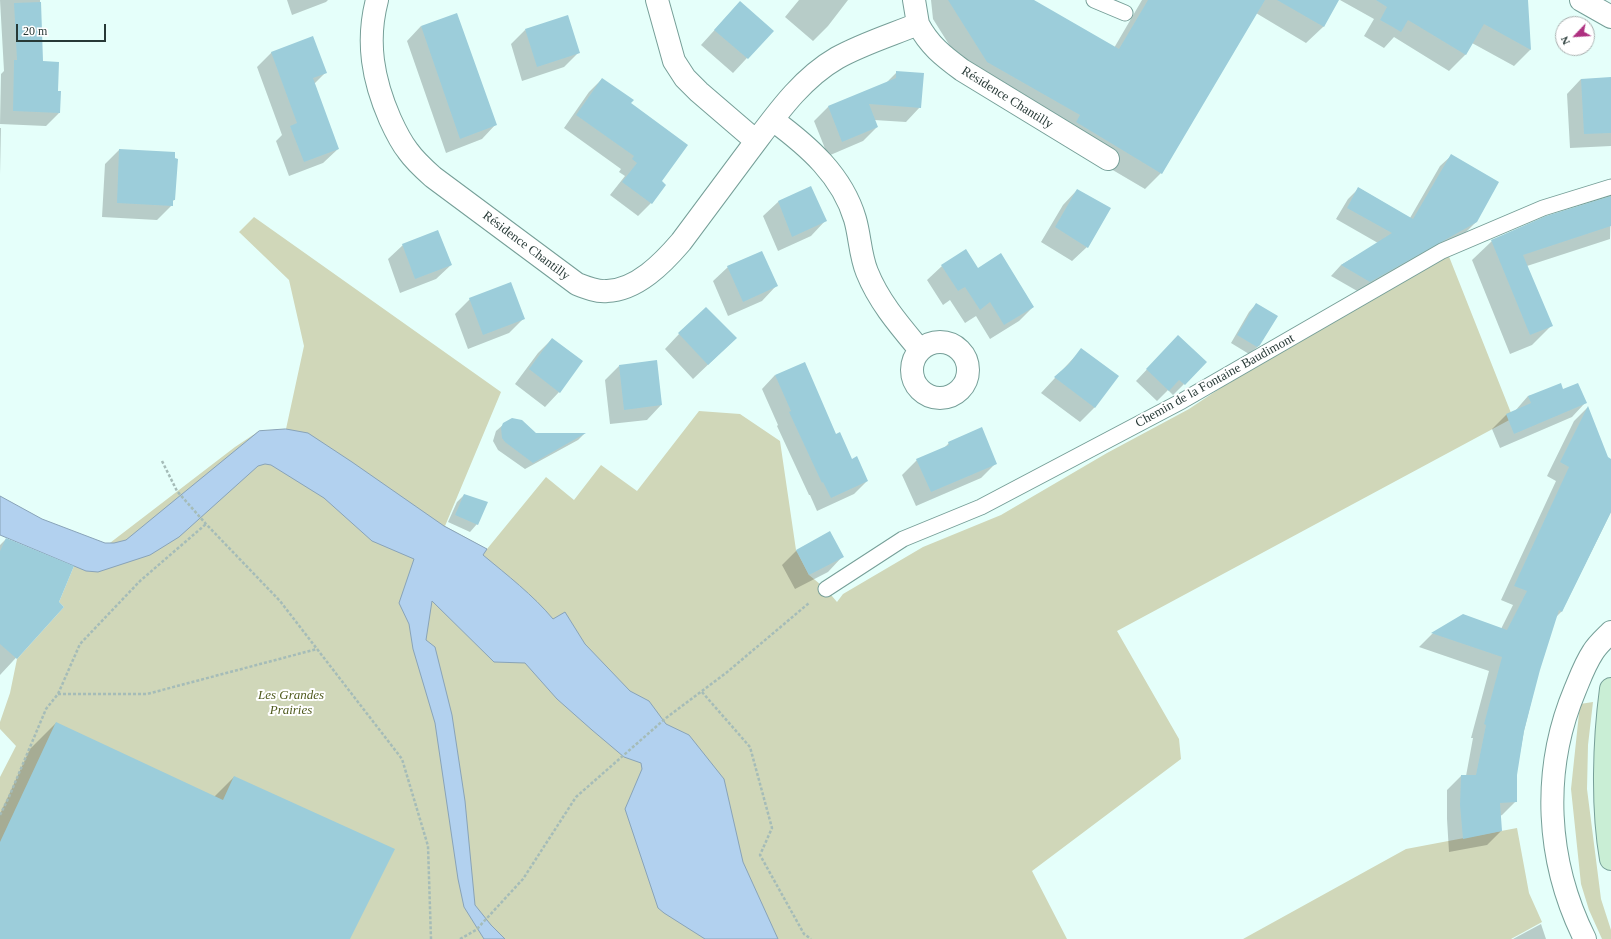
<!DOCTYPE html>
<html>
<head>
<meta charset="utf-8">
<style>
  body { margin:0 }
  #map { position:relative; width:1611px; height:939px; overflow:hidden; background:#e5fffa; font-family:Georgia,serif }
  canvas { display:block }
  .north { position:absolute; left:1555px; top:16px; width:40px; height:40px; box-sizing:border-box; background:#fff; border:1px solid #a9b0af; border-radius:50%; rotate:245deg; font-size:11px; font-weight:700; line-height:16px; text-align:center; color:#273936 }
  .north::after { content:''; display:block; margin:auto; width:14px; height:18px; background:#ae3080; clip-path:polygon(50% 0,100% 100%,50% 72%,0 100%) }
  .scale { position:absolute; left:16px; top:24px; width:90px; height:18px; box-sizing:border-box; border:2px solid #273936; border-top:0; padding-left:5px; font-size:12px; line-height:14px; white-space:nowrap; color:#273936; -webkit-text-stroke:3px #fff; paint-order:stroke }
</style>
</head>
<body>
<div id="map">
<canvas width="1611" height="939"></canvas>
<div class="north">N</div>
<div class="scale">20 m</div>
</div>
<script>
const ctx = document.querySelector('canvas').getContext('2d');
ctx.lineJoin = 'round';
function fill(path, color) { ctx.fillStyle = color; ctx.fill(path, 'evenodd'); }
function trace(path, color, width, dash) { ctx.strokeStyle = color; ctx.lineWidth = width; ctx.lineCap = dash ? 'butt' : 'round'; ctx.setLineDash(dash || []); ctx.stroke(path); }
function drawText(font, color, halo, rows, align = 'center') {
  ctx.font = font + ' Georgia,serif'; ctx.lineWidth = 4; ctx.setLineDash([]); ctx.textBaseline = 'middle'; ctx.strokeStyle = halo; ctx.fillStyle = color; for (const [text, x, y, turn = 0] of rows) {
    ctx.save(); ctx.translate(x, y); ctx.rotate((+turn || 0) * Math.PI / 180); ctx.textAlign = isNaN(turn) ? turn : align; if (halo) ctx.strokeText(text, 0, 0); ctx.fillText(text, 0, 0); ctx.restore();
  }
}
fill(new Path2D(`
  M254,217L501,392L445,526L487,549L546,477L574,500L601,465L637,491L699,411L740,414L780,441L796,550L809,575L826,589L837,602L843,594L923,547L1001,515L1107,453L1189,409L1267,357L1448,254L1513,418L1117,631L1179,739L1181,759L1032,871L1067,939H0V777L16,746L0,729V722L10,693L17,659L64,607L59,602L74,566L86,570L89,559L235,447L259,431L286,429L304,346L289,280L239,232Z
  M1593,702L1588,745L1587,789L1601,899L1611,930V939H1602L1589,910L1581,884L1571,789L1580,704Z
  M1517,828L1529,893L1542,922L1511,939H1243L1406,849Z`), '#d0d7b9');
const water = new Path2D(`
  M286,429L308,433L352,462L444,526L487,549L483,555C507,575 533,595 553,619L565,612L585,644L630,691L649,701L666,724L689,735L724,779L743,862L778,939H705L664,913L658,908L625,809L642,769L641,763L624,757L592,730L557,699L525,663L494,662L432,601L426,640L435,647L452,715L465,801L475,905L491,925L505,939H484L464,907L458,879L435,723L413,649L409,624L399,603L414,559L372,541L324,498L271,465L265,464L258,466L179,537L150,555L98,572L86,571L0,535V496L42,519L105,543H114L126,540L259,431Z`);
fill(water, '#b2d1ef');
trace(water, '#88a3b8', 1);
fill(new Path2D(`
  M0,0H40L42,62L57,92L59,113L46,126L0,124L1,74L4,71Z
  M287,0H328L326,2L292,15Z
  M799,0H848L828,26L813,41L785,17Z
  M931,0H1033L1114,48L1142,0H1338L1323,27L1306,43L1256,13L1161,173L1145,189L1060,139L970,78L933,19Z
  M1340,0H1520L1527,4L1530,50L1514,66L1472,43L1465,55L1449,71L1394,37L1384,48L1364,36L1374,19Z
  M740,2L772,31L733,73L701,45Z
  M421,26L496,124L482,139L446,153L407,41Z
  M525,30L578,53L564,67L522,81L511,44Z
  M272,52L326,72L314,84L338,149L323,163L289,176L276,141L282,135L257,67Z
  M897,72L920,107L906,122L874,120L877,127L863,141L828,156L814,121L828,107L885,84Z
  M602,79L630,103L660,182L651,203L638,216L610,195L625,176L619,172L621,169L564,128L589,92Z
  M1581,79L1611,101V146L1570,148L1567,94Z
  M0,128H1L0,175Z
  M119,150L174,200L172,202V205L157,220L102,217L105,164Z
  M1451,156L1476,222L1465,233L1359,292L1331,276L1341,265L1378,243L1336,219L1348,199L1359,188L1410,218L1440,166Z
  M810,188L825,221L811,236L778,251L763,216L778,202Z
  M1077,190L1087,247L1072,261L1041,242L1063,205Z
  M1611,197L1610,239L1527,266L1551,326L1532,345L1510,354L1472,260L1492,241Z
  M403,245L451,265L436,279L400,293L388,259Z
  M942,266L978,270L1033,307L1019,321L990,339L976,316L965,323L950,300L943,305L927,280Z
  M728,267L776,286L762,301L728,316L713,281Z
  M470,299L524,318L509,333L468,349L455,314Z
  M1256,304L1260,345L1249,354L1231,343L1249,312Z
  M679,334L736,338L693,379L665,349Z
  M552,339L559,392L545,407L515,384L538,353Z
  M1167,348L1184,384L1173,395L1168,390L1157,401L1136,381Z
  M1081,350L1117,376L1094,408L1080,422L1041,393Z
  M619,366L661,405L647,420L610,424L605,380Z
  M775,375L835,436L867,481L854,494L817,511L810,495H809L777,426L778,425L762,389Z
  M1563,390L1585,403L1572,417L1500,448L1492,429L1506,415L1515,411L1528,396Z
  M1587,408L1607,458L1611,460V512L1562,611L1556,617L1539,670L1524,731L1516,775V801L1502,815L1500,816L1501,831L1487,845L1449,852L1447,819V790L1461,776H1466L1473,738H1471L1489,671L1419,647L1432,634L1463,615L1501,629L1513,605L1501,600L1556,481L1547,476L1574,421Z
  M504,424L536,434H584L578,440L525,469L498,450L493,441L496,431Z
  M949,443L996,463L981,478L916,506L902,475L917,460L944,448Z
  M464,495L477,524L470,532L448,522L457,502Z
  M6,539L63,607L0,675V545Z
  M797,550L842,557L828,572L795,589L782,565Z
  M56,723L214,797L234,777L349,939H0V814L30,749Z
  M1541,924L1546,939H1513Z`), '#0003');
fill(new Path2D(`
  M948,0H1034L1119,49L1148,0H1265L1162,174L1076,122L1080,115L987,62Z
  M1277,0H1339L1324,27Z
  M1376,0H1528L1531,50L1484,24L1466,55L1408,20L1401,32L1391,26L1380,20L1387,7Z
  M740,1L774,31L748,59L714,30Z
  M41,2L43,61L59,62L58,91H61L60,113L13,111L14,60H17L14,3Z
  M457,13L497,125L460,139L421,26Z
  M568,15L580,53L537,67L525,29Z
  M313,36L327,73L313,78L339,149L304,162L290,126L297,123L271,52Z
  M896,71L924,73L921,108L869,104L878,127L842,142L828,106L896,78Z
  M1611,77V133L1584,134L1581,79Z
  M602,78L634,100L631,103L688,145L662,181L666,185L652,204L622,182L637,163L632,159L634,156L576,115Z
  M119,149L175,152V158L178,159L175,200H173V206L117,203Z
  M1451,154L1499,182L1477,222L1370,282L1341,265L1392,233L1347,208L1358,187L1413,219Z
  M811,186L827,221L792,237L778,201Z
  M1077,189L1111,208L1088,248L1055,227Z
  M1611,196V226L1523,255L1553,326L1530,335L1491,240L1546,216Z
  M438,230L452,265L415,279L402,244Z
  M966,249L978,268L1001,253L1034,307L1004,325L990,302L980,310L965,287L958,291L941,265Z
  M762,251L778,286L743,302L727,266Z
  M511,282L525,319L483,335L469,298Z
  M1256,303L1278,316L1260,345L1257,347L1237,335Z
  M706,307L737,338L708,365L678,333Z
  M1178,335L1207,362L1185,385L1179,380L1169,391L1146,369Z
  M552,338L583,361L560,393L529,369Z
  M1081,348L1119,376L1095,408L1054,377L1069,364Z
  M657,360L662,405L624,410L619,365Z
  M805,362L836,434L840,432L852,459L857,456L868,481L831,498L823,482L822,483L789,412L791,411L775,375Z
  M1561,383L1563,389L1578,383L1587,403L1514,434L1506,414L1531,403L1528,396Z
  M1588,406L1608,457L1611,459V512L1562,612L1559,610L1540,670L1524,731L1517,775V802L1500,803L1502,831L1463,839L1460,805L1461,775H1476L1486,725L1484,724L1502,657L1431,633L1463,614L1507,630L1527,591L1514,586L1569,467L1560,462Z
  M512,418L522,420L536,433H586L533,463L505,442L502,438L501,428L503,423Z
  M982,427L997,464L931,492L916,459L949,445L948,442Z
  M464,494L488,502L478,525L455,515Z
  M830,531L844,557L809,575L796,550Z
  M6,538L74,566L59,602L64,607L17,659L0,644V551Z
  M56,722L223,800L234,776L395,849L350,939H0V842Z`), '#9ccdda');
const service = new Path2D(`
  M1094,0L1125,13
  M826,589L903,539L981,507L1182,401L1442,251L1543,208L1611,187`);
const minor = new Path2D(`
  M377,0C366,42 373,80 390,119C395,130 400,141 408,151C415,161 424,169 433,177L577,284C587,288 597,292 607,291C637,290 663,263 681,242C703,212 726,182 748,152C774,118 799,80 837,58C862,44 891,35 918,24L914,0
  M657,0L674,61L685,78L699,92L756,141
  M1581,0L1611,17
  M918,24C929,45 943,56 962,70L1108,159
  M773,120C808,146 842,175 855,219C860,236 860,255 867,272C879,302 900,326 920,350
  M912 370a28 28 0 1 1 56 0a28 28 0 1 1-56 0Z
  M1585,939C1546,861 1541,771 1575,690C1580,678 1585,664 1593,652C1597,645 1605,638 1611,632`);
const secondary = new Path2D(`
  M1611,689C1604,741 1602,808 1611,859`);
trace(service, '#769f98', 17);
trace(minor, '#769f98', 24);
trace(secondary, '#769f98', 24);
trace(new Path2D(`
  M162,461L177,491L206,524L280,601L402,759L428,846L431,939
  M702,692L750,747L772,828L760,855L804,934L811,939
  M58,694H147L317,649
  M0,815L9,797L46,709L58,694L80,644L140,581L206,524
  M460,939L476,930L523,879L576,797L666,718L726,673L809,603`), '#a5bcb8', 2.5, [3, 2]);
trace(service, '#fff', 15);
trace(minor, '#fff', 22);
trace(secondary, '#c9eed5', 22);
drawText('13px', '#273936', '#fff', [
  ["Résidence Chantilly",1007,98,32],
  ["Résidence Chantilly",526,246,37],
  ["Chemin de la Fontaine Baudimont",1215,381,-29]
]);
drawText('italic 13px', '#4f5a1d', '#fff', [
  ["Les Grandes",291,696],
  ["Prairies",291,711]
]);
</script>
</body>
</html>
